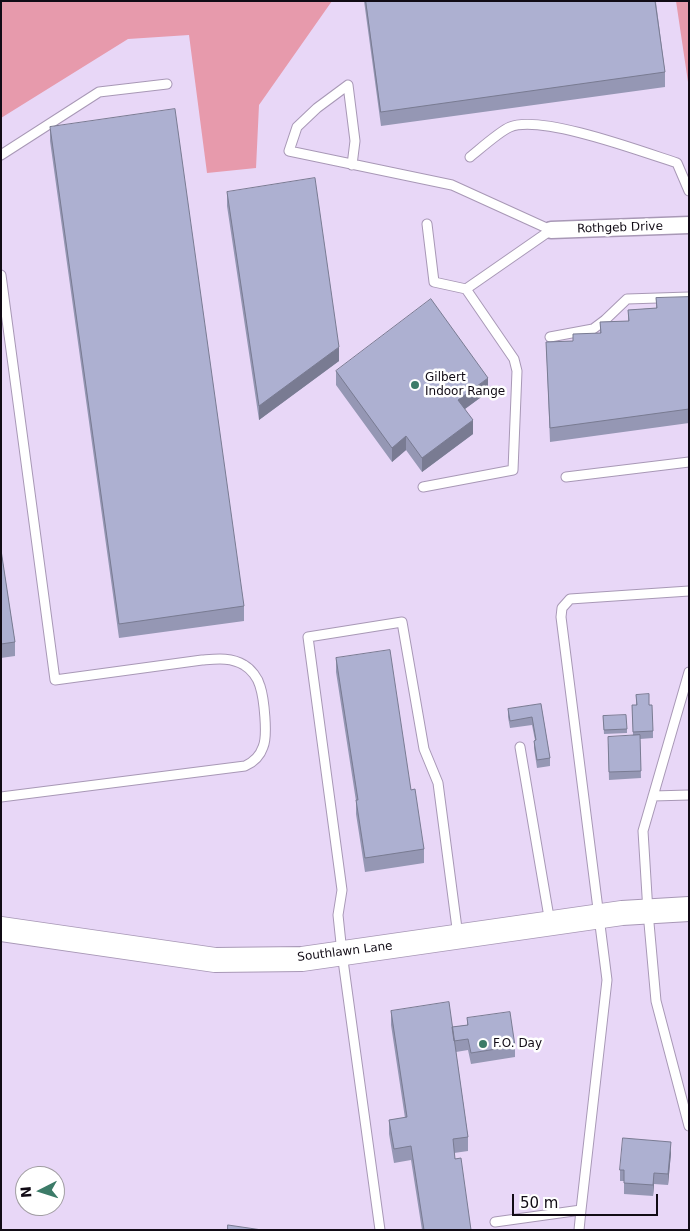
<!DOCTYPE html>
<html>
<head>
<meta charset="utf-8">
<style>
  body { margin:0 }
  #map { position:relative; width:690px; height:1231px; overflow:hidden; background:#e8d7f7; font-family:"DejaVu Sans",sans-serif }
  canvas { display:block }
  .frame { position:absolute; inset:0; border:2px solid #110b15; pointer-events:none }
  .north { position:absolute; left:15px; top:1166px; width:50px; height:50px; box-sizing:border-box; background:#fff; border:1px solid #a09da1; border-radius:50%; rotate:265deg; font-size:14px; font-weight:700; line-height:20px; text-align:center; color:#110b15 }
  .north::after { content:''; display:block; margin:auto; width:18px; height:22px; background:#3c7b68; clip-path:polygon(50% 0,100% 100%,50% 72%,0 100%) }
  .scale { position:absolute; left:512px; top:1194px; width:146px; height:22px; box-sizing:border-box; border:2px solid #110b15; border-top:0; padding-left:6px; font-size:15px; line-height:18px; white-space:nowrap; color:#110b15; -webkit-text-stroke:4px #fff; paint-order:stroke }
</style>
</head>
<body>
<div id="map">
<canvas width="690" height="1231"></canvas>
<div class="frame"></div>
<div class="north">N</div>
<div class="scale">50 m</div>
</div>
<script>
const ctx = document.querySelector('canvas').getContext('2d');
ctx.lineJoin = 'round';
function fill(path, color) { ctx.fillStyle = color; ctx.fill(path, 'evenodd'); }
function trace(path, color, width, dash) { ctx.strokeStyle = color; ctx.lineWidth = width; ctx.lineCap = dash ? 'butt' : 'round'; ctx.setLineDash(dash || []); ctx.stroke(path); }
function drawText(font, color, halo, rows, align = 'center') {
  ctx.font = font + ' "DejaVu Sans",sans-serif'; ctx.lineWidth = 5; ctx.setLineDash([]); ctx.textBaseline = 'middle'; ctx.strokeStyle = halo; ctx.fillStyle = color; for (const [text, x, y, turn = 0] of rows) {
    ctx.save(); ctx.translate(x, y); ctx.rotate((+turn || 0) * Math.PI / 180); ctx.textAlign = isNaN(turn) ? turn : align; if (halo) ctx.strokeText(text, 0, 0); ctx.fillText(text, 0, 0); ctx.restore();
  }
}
fill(new Path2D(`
  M1,1H332L259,105L256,168L207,173L189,35L128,39L1,118Z
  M676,1H689V89L688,82Z`), '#e79aac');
const lane = new Path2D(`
  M1,155L99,92L167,84
  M470,157C480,149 500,131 510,127C541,114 643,152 677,163L689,191
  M352,165L355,141L348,85L317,108L297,127L289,151L452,185L551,230
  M427,224L434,282L466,289
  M1,275L55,680L202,660C216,659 231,657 244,665C251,669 258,678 260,686C264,698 268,736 263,747C260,756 254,762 245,766L1,797
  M550,337L593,329L605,320L627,299L689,297
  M566,477L689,462
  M423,487L513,470L517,371L514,359L466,289L551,230
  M689,672L643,831L648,912L656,1001L689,1126
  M520,747L550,923
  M653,796L689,795
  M495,1222L581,1210L607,980L561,617L562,608L570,599L689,591
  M380,1230L342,953L338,915L342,890L308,637L402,622L424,749L438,783L458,936
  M579,1230L581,1210`);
const street = new Path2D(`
  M551,230L689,225`);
const secondary = new Path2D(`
  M1,929L215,960L302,959L622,913L689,909`);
trace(lane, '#a898b6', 11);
trace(street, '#a898b6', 19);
trace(secondary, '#a898b6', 26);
trace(lane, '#fff', 9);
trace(street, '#fff', 16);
trace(secondary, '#fff', 24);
fill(new Path2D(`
  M364,1H659L656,2L665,72V87L381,126Z
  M50,127L244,606V621L119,638L50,141Z
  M227,192L339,361L259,420L227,206Z
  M689,297V423L550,442L546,342L573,341L600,333V322L628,321V310L656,308V298Z
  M336,371L488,392L465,409L473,434L422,472L406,450L392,462L336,385Z
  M1,550L15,642V656L1,658Z
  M336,658L411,790L424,849V863L365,872L356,814V801L336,672Z
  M636,695L649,705L653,731V738L640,739L641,778L609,780L608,744L633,735L632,705H636Z
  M541,704L550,758V766L537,768L534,748V741L535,740L532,725L510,728L508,717V709Z
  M603,716L627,729V733L604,734Z
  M391,1011L452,1027L467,1025V1018L515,1046V1057L471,1064L468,1050L456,1052L468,1137V1151L454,1153L471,1230H422L411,1160L394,1163L389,1134V1120L405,1118L391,1025Z
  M671,1153L668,1185L654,1184L653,1196L624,1194V1181H620V1170Z`), '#9597b4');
fill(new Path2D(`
  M339,347V361L259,420V406Z
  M488,378V392L458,414V400Z
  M473,420V434L422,472V458Z
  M406,436V450L392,462V448Z
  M671,1142V1153L668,1185V1174Z
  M654,1173V1184L653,1196V1185Z`), '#797b92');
const building = new Path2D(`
  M366,1H655L665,72L381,112Z
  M175,109L244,606L119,624L50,127Z
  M315,178L339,347L259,406L227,192Z
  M689,297V409L550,428L546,342L573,341V334L601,333L600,322L629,321L628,310L657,308L656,298Z
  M431,299L488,378L458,400L473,420L422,458L406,436L392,448L336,371Z
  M1,550L15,642L1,644Z
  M390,650L411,790L415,789L424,849L365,858L356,800H358L336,658Z
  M649,694V705H652L653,731L633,732L632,705H637L636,695Z
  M541,704L550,758L537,760L534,741L536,740L532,717L510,721L508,709Z
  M626,715L627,729L604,730L603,716Z
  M640,735L641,771L609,772L608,737Z
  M449,1002L468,1137L453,1139L455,1159L461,1158L471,1230H424L411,1146L394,1149L389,1120L407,1117L391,1011Z
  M510,1012L515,1046L471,1053L468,1039L454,1041L452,1027L468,1025L467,1018Z
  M623,1138L671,1142L668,1174L654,1173L653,1185L624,1183V1170H620Z
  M228,1225L262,1230H228Z`);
fill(building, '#adb0d1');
trace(building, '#797b92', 1);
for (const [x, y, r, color] of [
  [415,385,5,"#3c7b68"],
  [483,1044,5,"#3c7b68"]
]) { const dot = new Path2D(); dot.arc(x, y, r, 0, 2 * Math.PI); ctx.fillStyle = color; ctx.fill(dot); trace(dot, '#fff', 2); }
drawText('12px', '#110b15', '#fff', [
  ["Rothgeb Drive",620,228,-2],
  ["Southlawn Lane",345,952,-7]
]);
drawText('12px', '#110b15', '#fff', [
  ["Gilbert",425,378],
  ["Indoor Range",425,392],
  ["F.O. Day",493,1044]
], 'left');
</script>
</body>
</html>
